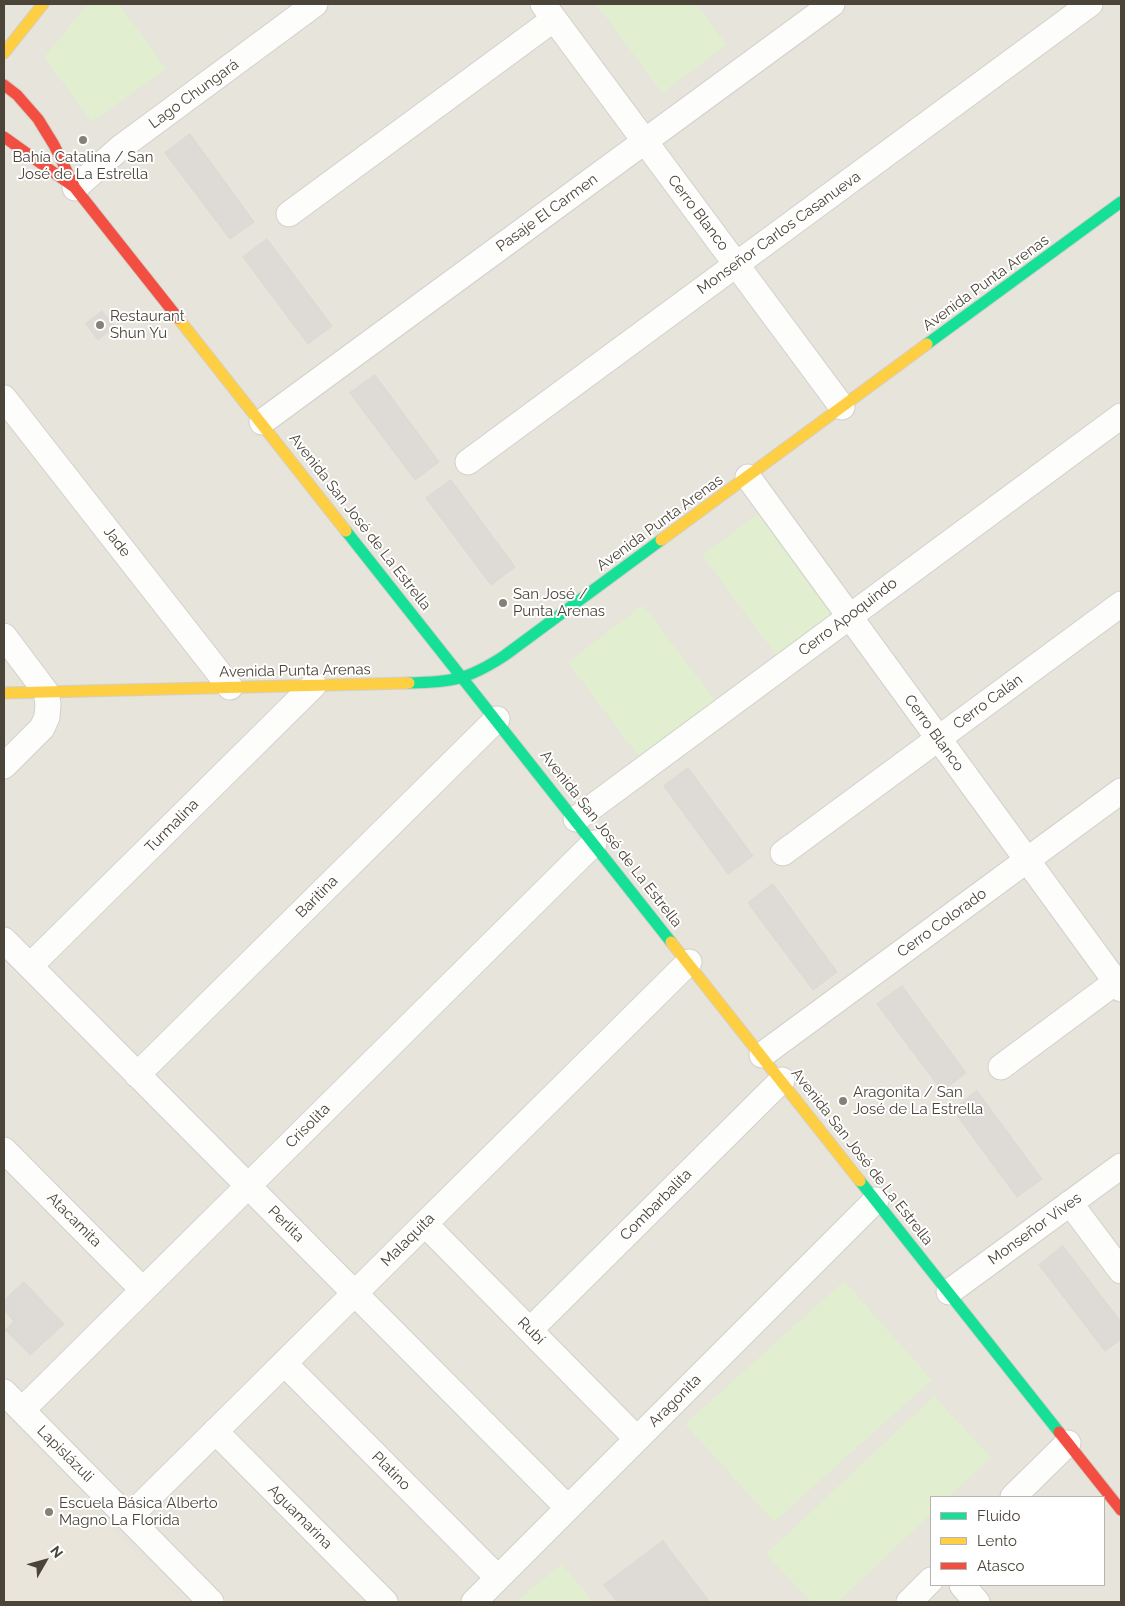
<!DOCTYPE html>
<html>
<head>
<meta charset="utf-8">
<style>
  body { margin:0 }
  #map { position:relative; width:1125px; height:1606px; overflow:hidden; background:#f4f2ee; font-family:Raleway,sans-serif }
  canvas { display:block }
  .frame { position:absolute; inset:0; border:5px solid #4b4439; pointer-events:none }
  .legend { position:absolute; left:930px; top:1496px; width:175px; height:90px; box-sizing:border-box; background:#fff; border:1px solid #b7b4b0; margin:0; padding:6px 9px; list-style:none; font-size:15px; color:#4b4439 }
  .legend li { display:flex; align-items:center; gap:10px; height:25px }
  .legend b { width:25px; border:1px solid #b7b4b0 }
  .north { position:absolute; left:20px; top:1536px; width:50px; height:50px; -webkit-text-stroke:4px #fff; paint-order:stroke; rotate:52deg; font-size:14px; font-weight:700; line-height:20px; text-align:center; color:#4b4439 }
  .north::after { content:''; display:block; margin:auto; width:18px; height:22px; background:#4b4439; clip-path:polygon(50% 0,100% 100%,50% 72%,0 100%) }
</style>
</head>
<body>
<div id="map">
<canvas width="1125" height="1606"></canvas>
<div class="frame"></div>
<ul class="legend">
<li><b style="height:6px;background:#16e098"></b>Fluido</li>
<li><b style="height:6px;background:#ffcf43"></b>Lento</li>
<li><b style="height:6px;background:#f24e42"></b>Atasco</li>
</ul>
<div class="north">N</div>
</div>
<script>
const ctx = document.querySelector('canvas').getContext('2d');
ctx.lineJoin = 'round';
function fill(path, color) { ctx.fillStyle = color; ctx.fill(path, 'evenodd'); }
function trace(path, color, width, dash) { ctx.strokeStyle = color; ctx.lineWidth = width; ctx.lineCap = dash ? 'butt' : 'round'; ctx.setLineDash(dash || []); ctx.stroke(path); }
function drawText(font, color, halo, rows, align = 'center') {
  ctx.font = font + ' Raleway,sans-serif'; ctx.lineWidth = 4; ctx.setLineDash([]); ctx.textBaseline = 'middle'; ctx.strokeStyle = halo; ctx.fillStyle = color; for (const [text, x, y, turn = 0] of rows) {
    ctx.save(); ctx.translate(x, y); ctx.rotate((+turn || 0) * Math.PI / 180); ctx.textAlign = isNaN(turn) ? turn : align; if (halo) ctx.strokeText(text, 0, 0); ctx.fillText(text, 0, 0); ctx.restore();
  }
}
fill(new Path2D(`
  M4,4H1121V1602H4ZM931,1497H1104V1585H931Z`), '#e7e4dc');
fill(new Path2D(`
  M4,1422L186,1602H4Z`), '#eae5da');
fill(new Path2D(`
  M88,4H119L166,69L92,122L44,57Z
  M596,4H696L727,45L662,93Z
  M759,513L833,613L776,655L702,555Z
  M643,605L716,702L640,758L568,662Z
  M844,1281L932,1380L774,1522L685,1424Z
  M934,1396L991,1457L949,1497H931V1514L838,1602H811L766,1554Z
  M562,1564L593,1602H522L519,1599Z`), '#e1eecf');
const building = new Path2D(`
  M190,134L254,222L230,239L165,153Z
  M267,239L332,326L308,344L243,257Z
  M102,311L115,326L98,340L86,324Z
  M375,375L439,462L415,480L350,393Z
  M451,480L515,567L491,585L426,498Z
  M688,768L753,856L728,874L664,786Z
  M773,884L837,972L813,990L748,903Z
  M902,986L966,1073L942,1091L877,1004Z
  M977,1091L1042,1179L1017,1197L953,1110Z
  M1063,1246L1121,1322V1339L1105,1351L1039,1265Z
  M24,1282L64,1324L30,1355L5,1330L14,1321L4,1310V1301Z
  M663,1541L709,1601L617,1602L604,1585Z`);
fill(building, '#dedbd6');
trace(building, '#dcd9d4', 1);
const street = new Path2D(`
  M543,4L842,407
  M75,188L120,148L315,4
  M289,214L554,19
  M4,398L230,687
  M262,422L832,4
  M468,462L1090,4
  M748,477L1121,989
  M4,636L46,692L48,704L47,717L42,728L4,766
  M576,819L1121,416
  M783,853L1121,604
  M4,940L568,1508
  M30,966L314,685
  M762,1055L1121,791
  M1001,1067L1121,978
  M137,1075L497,719
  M4,1150L143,1290
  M1070,1203L1121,1271
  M425,1224L637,1439
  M949,1292L1121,1166
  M530,1330L782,1080
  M284,1363L498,1578
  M4,1392L211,1602
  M22,1410L594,843
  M215,1431L385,1602
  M1013,1497L1068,1443
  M128,1518L689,962
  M962,1585L977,1602
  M474,1602L876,1200
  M909,1602L931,1580`);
const fast = new Path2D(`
  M927,344L1121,202
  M346,531L671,942
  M409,683C452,682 467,680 504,656L661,540
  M860,1181L1059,1432`);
const slow = new Path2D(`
  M4,53L43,4
  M178,318L346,531
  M661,540L927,344
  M4,693L409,683
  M671,942L860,1181`);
const jam = new Path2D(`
  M4,85L17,95L38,119L54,145L75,188L178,318
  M4,137L74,187
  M1059,1432L1121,1510`);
trace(street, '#d2d0cb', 27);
trace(fast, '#d3cfc5', 13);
trace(slow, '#d3cfc5', 13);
trace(jam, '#d3cfc5', 13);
trace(street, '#fdfdfc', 25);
trace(fast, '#16e098', 11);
trace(slow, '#ffcf43', 11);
trace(jam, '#f24e42', 11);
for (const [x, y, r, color] of [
  [83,140,5,"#868178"],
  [100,325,5,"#868178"],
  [503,603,5,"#868178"],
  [843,1101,5,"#868178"],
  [49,1512,5,"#868178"]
]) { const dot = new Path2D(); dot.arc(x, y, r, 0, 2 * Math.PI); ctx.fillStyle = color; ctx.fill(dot); trace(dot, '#fff', 2); }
drawText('15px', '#4b4439', '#fff', [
  ["Lago Chungará",194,94,-36],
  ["Pasaje El Carmen",547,213,-36],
  ["Cerro Blanco",698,213,53],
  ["Monseñor Carlos Casanueva",779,233,-36],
  ["Avenida Punta Arenas",986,283,-36],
  ["Avenida San José de La Estrella",360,522,52],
  ["Avenida Punta Arenas",660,523,-36],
  ["Jade",117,542,52],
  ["Cerro Apoquindo",848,617,-37],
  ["Avenida Punta Arenas",295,671,-1],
  ["Cerro Calán",988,702,-36],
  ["Cerro Blanco",934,733,54],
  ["Turmalina",172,826,-45],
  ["Avenida San José de La Estrella",611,839,52],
  ["Baritina",317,897,-45],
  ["Cerro Colorado",942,923,-36],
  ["Crisolita",308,1126,-45],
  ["Avenida San José de La Estrella",862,1157,52],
  ["Combarbalita",656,1205,-45],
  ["Atacamita",74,1220,45],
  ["Perlita",286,1224,45],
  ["Monseñor Vives",1035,1229,-36],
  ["Malaquita",408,1240,-45],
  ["Rubí",531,1331,45],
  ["Aragonita",675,1401,-45],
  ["Lapislázuli",65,1454,45],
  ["Platino",391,1471,45],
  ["Aguamarina",300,1517,45]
]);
drawText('15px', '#4b4439', '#fff', [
  ["Bahía Catalina / San",83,157,"center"],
  ["José de La Estrella",83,174,"center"],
  ["Restaurant",110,316],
  ["Shun Yu",110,333],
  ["San José /",513,594],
  ["Punta Arenas",513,611],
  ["Aragonita / San",853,1092],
  ["José de La Estrella",853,1109],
  ["Escuela Básica Alberto",59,1503],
  ["Magno La Florida",59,1520]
], 'left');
</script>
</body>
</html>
